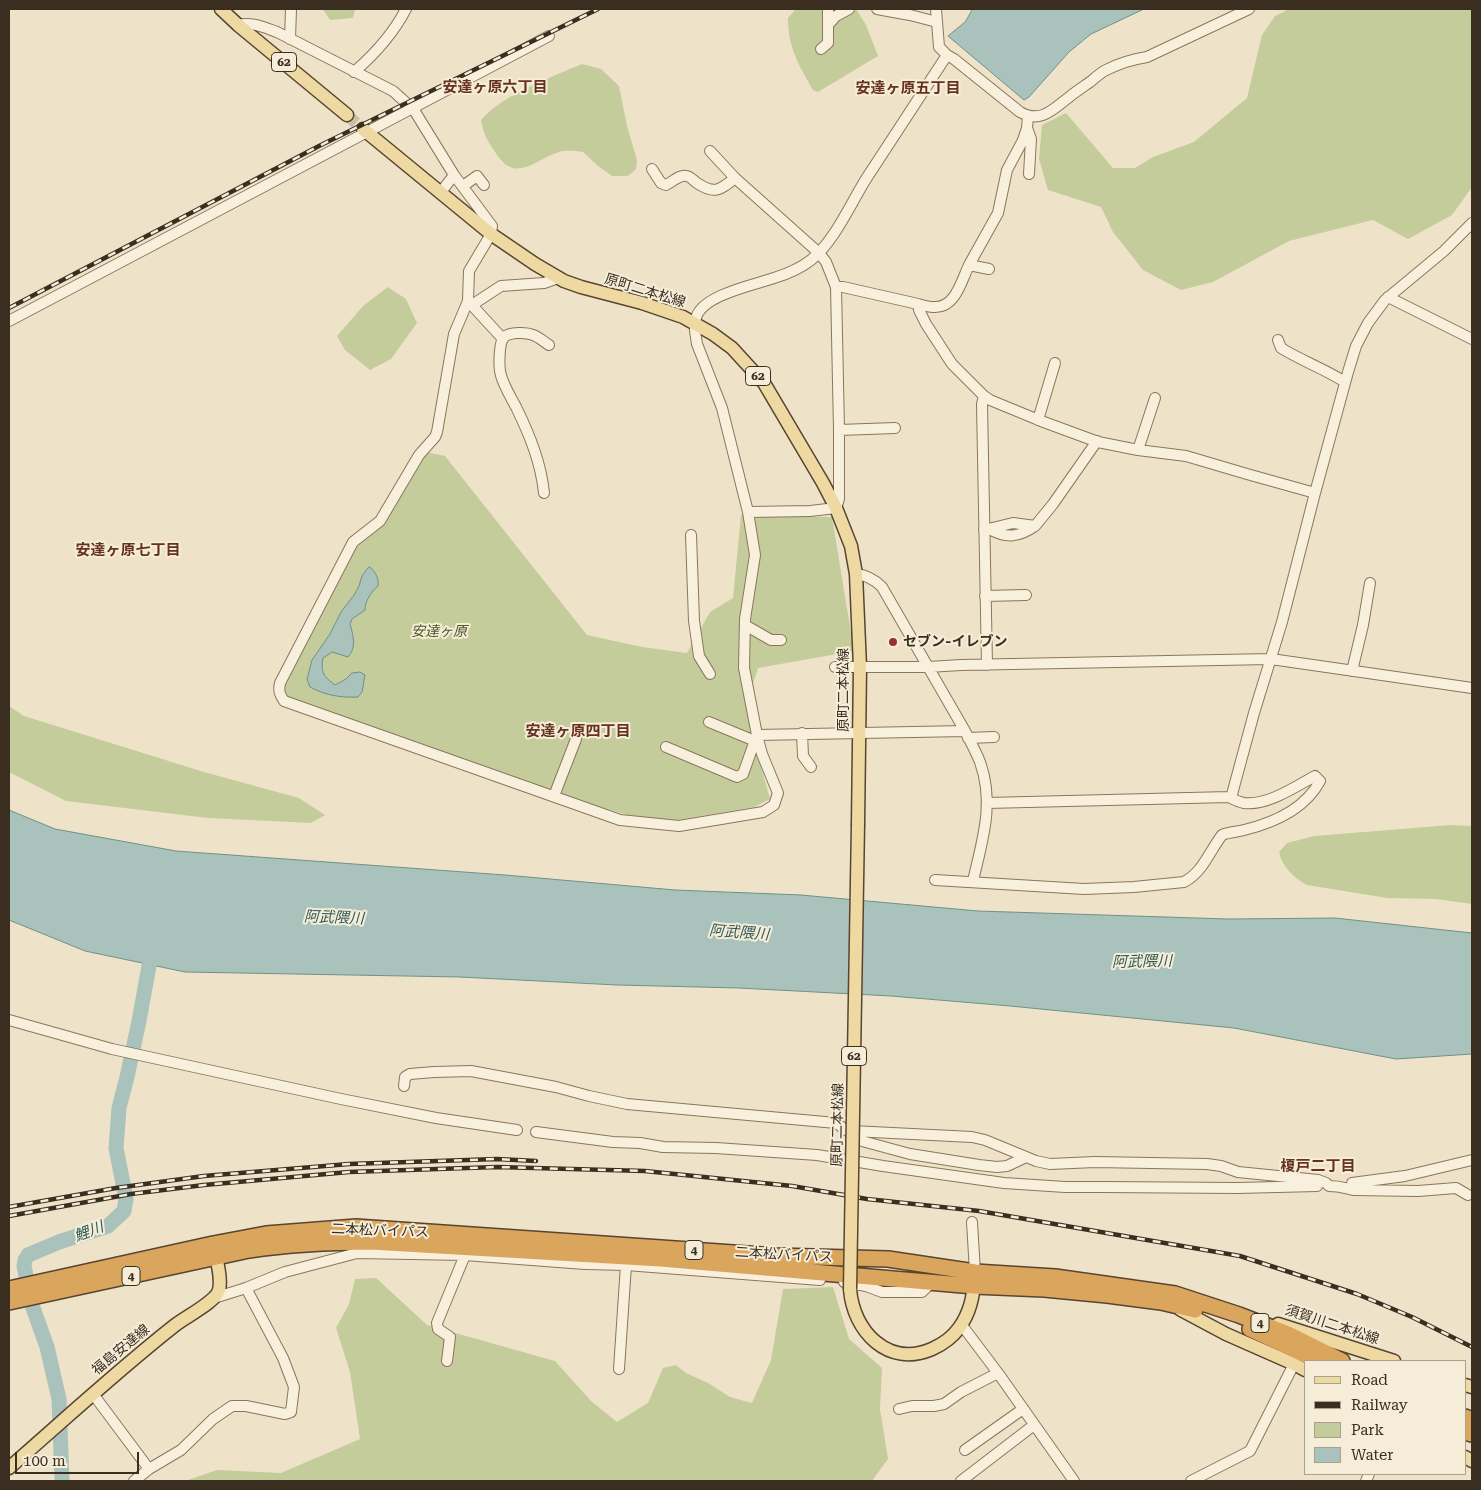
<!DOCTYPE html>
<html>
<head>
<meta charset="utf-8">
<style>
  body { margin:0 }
  #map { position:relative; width:1481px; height:1490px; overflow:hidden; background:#eee3c8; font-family:"Roboto Serif",serif }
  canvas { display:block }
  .frame { position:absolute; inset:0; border:10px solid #3a2e21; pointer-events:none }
  .legend { position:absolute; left:1304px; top:1360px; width:162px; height:115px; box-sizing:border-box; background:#f5edd8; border:1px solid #aaa18f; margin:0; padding:6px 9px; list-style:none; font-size:15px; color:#3a2e21 }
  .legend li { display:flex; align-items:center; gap:10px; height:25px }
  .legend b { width:25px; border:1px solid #aaa18f }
  .scale { position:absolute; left:15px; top:1452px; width:124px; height:22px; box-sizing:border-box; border:2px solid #3a2e21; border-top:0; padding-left:6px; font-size:15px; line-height:18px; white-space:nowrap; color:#3a2e21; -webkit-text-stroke:4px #f5edd8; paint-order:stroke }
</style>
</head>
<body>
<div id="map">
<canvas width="1481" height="1490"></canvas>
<div class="frame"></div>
<ul class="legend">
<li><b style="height:6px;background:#efd9a2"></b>Road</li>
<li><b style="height:6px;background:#3a2e21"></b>Railway</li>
<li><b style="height:14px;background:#c5cc9c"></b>Park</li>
<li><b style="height:14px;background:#a9c2bb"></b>Water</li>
</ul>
<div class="scale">100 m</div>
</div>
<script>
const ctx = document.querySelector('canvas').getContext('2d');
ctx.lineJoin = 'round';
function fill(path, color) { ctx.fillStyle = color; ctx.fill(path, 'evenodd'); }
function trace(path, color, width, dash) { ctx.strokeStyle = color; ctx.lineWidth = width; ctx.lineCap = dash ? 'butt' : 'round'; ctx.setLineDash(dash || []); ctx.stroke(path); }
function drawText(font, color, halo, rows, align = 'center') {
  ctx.font = font + ' "Roboto Serif","Noto Sans JP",serif'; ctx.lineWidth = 4; ctx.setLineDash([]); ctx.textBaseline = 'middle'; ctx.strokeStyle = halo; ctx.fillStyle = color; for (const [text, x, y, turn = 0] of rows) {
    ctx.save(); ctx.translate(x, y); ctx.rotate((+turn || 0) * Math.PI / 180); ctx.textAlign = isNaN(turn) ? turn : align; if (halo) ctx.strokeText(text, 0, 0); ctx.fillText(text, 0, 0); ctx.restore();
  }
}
fill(new Path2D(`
  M323,9H355L353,18L330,20Z
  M796,9H856L866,25L878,56L818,92L813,90C799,65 788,48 788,18Z
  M1289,9H1472V187L1452,215L1408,239L1373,220L1289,241L1213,282L1181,290L1143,270L1113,232L1101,207L1048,190L1039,159L1042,125L1066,113L1113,168H1135L1153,157L1194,142L1247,98L1262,35L1275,16Z
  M582,64L601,69L619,86L627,126L637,160L636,169L628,176H612L598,166L583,152C575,151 566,150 559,152C533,160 516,185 495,152C488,142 483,133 481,120C502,95 552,77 582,64Z
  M388,287L406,299L417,323L391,359L370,370L345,350L337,336L363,306Z
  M426,452L445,456L587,635L642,647L687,653L710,612L733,598L741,515L832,517L854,651L758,668L747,703L752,735L770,799L754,807L673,821L628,815L576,800L288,700L282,687L354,546L379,527Z
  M9,706L24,716L204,772L299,798L325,815L311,823L208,818L66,801L9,772Z
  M1451,825L1472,826V904L1436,899L1387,898L1307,885C1294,878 1282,867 1279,852L1287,843L1314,836Z
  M376,1278L427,1325L555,1361L591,1401L617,1422L648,1403L663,1368L676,1365L686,1373L708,1383L730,1397L752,1403L771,1360L783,1289L833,1287L849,1339L882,1368L880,1409L888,1459L872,1481H185L217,1470L281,1473L360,1439L350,1372L336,1328L349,1304L355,1279Z`), '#c5cc9c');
const water = new Path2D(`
  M973,9H1144L1091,34L1069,52L1029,97L1024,100L948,36L965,22Z
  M370,567C376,573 379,578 378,586C371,592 365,601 365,610L352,619L350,624C353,635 357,647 348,657L332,652L323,658C320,672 324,677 335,685L346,679L352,673L360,672L365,675L362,692L358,697C340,698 325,695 310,687L307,679L312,660L330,634L341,612L354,595L359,586L362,576L367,569Z
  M9,810L55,829L176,851L505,875L675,890L801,895L978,911L1228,919L1335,918L1472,933V1054L1396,1059L1234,1028L1010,1006L891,996L739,988L617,985L460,977L185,972L85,951L9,920Z`);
fill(water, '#a9c2bb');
trace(water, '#6f9089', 1);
trace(new Path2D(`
  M62,1481L59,1399L47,1347L32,1305L24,1266L25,1260L28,1255L59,1242L108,1226L124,1211L126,1199L116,1148L119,1108L127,1077L139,1021L153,944`), '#a9c2bb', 15);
trace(new Path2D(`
  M347,115L363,129`), '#cabfa7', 12, [12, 6]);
const minor = new Path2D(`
  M877,9L910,15L937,22
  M936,9L939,47L947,55
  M238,25C253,22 263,27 277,32L393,91L414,110L454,175L441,192
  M828,25L836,16L849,9
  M290,39L291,9
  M821,49L828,43V9
  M354,72C375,54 393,34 406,9
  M1027,128L1031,139L1029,174
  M710,151L735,178L819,253L826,262L836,287L839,430V499L836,508L810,511L748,512
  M652,169L661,183L666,185C672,182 680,174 687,176C691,177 694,181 697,183C715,195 720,190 735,178
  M454,175L492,226L491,234L469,271L468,301L454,334L437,432L435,437L419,455L380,521L353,542L280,683C278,691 280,695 284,701L620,820L679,826L763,812L774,805L778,793L762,754L757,735L965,731L882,587C874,579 867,575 856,574
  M463,186L477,176L484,185
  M969,265L998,213L1007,170L1023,140L1027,128L1028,116
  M836,287H843L918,304L919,310L926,324L952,364L984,396L990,400L1041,421L1098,442L1138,450L1186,456L1247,474L1315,493
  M1388,297L1472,339
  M468,301L503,339
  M918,304C922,305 928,307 933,307C955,309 961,282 969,265L989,269
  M472,305L501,286L544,283L558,278
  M9,321L549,36
  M1278,340L1281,348C1302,361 1325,369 1345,382
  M984,396L982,404L987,665
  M1038,420L1055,363
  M839,430L895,428
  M1138,450L1155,398
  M544,493C541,463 530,436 517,409C511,397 502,384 500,371C499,364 499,342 504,337C510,332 526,332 533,335C539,337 544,342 549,345
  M989,529C1007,539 1019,537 1035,526
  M984,530L1013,523L1035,526L1053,504L1097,441
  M691,535L694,621L699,656L710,674
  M985,596L1026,595
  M745,625L771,640H781
  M835,667H928L961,665L1271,659L1472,688
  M1352,671L1363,625L1370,583
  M709,722L755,741
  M965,731C970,741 976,752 980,762C995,804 982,841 973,881
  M802,733L803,756L811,767
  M968,738L994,737
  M666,747L737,777L743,774L757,735L744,668L745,619L755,555L748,512L722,408L697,344C696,336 693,327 696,318C702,295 754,285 774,278C787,274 801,268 811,260C834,242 851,203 866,179C893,137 920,96 947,55L954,59L1020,112C1041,124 1053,109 1068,98C1075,92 1083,87 1090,82C1095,78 1100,73 1106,70C1118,64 1134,59 1147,57L1249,9
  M554,796L576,739
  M1231,798L1254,713L1282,622L1315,493L1348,372L1356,346L1368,323L1385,300L1444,251L1472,223
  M935,880L1084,889L1134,887L1184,882C1203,872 1209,852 1222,835C1229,832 1237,832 1244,830C1273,823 1305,809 1320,781L1315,776C1295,787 1267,806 1244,803C1238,802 1233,799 1229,797L987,803
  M9,1020L112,1049L341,1099L436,1118L517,1130
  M404,1086L405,1077L410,1074L434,1072L471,1071L556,1087L589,1096L627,1104L836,1123L862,1141L910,1154L979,1165L997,1167L1007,1166L1026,1157
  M852,1131L972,1137L985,1140L1036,1161L1050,1164L1095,1162L1207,1164L1221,1166L1238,1172L1318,1180L1326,1183L1329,1186C1340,1186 1344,1188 1354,1190L1418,1191L1456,1188L1468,1195
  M536,1132L613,1142L640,1143L663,1147L716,1148L817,1155L883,1166L1004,1183L1065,1187H1104L1237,1188L1317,1186
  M1352,1183L1405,1176L1472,1160
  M972,1222L975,1272
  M844,1282L866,1286L882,1292H922L931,1283
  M214,1298L246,1288L285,1272L357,1253L465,1255L585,1264L626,1265L820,1280
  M961,1324L998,1373L1074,1481
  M447,1361L450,1337L438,1329L437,1323L465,1255
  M619,1369L626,1265
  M93,1394L149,1469
  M899,1409L912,1406H934L944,1404L961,1392L998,1373
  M965,1450L1023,1409
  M134,1481L149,1469L181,1450L213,1419L232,1406H246L285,1414L291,1412L294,1387L283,1358L246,1288
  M961,1481L1034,1425
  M1191,1481L1250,1451L1294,1364
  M1366,1481L1369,1474`);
const major = new Path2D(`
  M221,9L238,25L347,115
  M363,129L491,234L535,264L564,281L581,287L642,303L683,317L713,334L732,348L764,383L823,483L836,508L851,546L856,574L860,667L858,824
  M850,1289C853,1331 888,1368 932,1349C943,1344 952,1338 959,1328C970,1313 974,1294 974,1277
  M1181,1310L1226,1334L1294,1364L1305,1370
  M1278,1324L1394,1361
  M1465,1385L1472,1387
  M1465,1457L1472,1461
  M9,1468C64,1420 117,1371 174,1326C185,1317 216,1302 219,1290C222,1279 217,1260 214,1249`);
const highway = new Path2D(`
  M9,1289L213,1244L266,1234L356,1227L777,1256L888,1259L975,1272L1055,1277L1175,1294L1239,1315L1288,1334L1342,1361
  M9,1302L249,1250C290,1244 330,1242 371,1242L661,1259L974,1286L1044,1289L1107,1295L1161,1302L1195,1310
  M1250,1329L1318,1361
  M1465,1417L1472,1420
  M1465,1432L1472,1434`);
trace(minor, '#8a765d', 12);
trace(major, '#584431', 15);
trace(highway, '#584431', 18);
trace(minor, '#f8f0dc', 10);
trace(major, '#efd9a2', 12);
trace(highway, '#daa55c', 15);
const rail = new Path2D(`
  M9,308L319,146L598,9
  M9,1207L116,1188L204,1176L349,1164L497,1159L536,1161
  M9,1216L131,1194L204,1185L349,1172L497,1167L645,1171L792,1186L867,1199L979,1211L1240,1256L1357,1294L1412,1317L1472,1347`);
trace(rail, '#3a2e21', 4.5);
trace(rail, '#f5edd8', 2.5, [8]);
const majorBridge = new Path2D(`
  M850,1289L858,824`);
trace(majorBridge, '#584431', 15, []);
trace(majorBridge, '#efd9a2', 12);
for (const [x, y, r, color] of [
  [893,642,5,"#97302f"]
]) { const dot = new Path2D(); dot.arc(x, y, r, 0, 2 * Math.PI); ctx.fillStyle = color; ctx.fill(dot); trace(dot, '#f5edd8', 2); }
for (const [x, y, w] of [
  [284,62,25],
  [758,376,25],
  [854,1056,25],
  [694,1250,18],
  [131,1276,18],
  [1260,1323,18]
]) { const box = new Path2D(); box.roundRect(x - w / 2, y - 9.5, w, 19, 4); ctx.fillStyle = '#f5edd8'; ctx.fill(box); trace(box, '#3a2e21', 1); }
drawText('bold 12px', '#3a2e21', null, [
  ["62",284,62],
  ["62",758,376],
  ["62",854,1056],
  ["4",694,1250],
  ["4",131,1276],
  ["4",1260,1323]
]);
drawText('14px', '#3a2e21', '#f5edd8', [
  ["原町二本松線",645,291,17],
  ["原町二本松線",844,690,-90],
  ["原町二本松線",838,1125,-89],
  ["二本松バイパス",380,1231,2],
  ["二本松バイパス",784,1255,3],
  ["須賀川二本松線",1332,1325,18],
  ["福島安達線",121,1350,-40]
]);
drawText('italic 14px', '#4a5628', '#f5edd8', [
  ["安達ヶ原",439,632]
]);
drawText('bold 14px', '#3a2e21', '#f5edd8', [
  ["セブン-イレブン",903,642]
], 'left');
drawText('bold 15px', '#663121', '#f5edd8', [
  ["安達ヶ原六丁目",495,88],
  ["安達ヶ原五丁目",908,89],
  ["安達ヶ原七丁目",128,551],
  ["安達ヶ原四丁目",578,732],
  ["榎戸二丁目",1318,1167]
]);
drawText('italic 15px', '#305a58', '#f5edd8', [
  ["阿武隈川",334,918,2],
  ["阿武隈川",739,933,4],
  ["阿武隈川",1142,962,-1],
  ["鯉川",89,1232,-21]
]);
</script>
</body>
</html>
